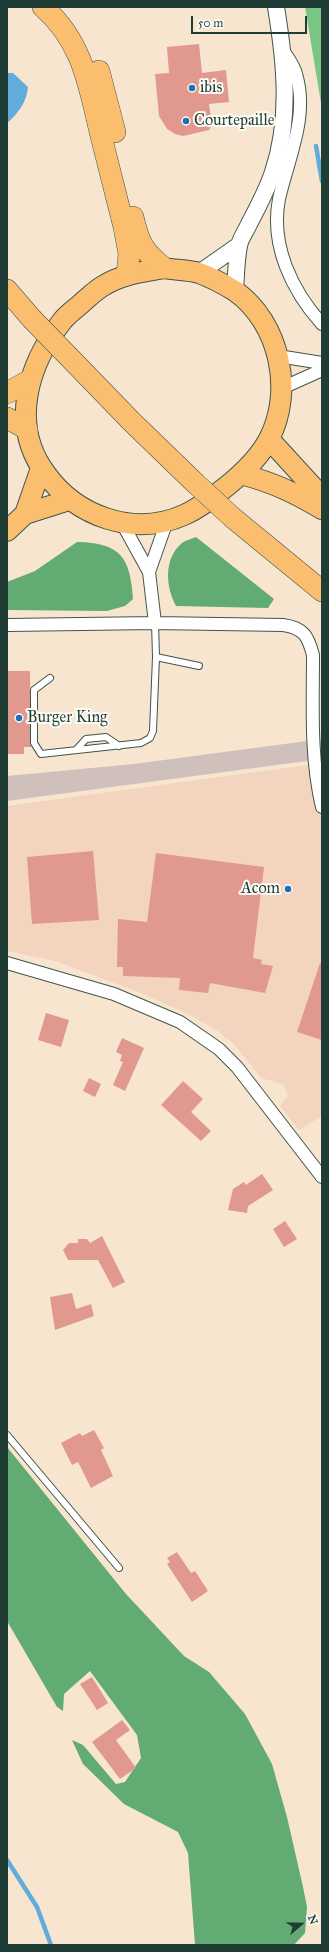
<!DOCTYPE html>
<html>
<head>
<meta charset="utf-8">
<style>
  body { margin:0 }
  #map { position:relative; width:329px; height:1952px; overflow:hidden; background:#f7e5d0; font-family:"IM FELL Great Primer",serif }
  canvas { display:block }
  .frame { position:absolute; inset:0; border:8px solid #1f3d34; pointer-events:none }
  .north { position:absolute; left:281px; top:1904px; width:40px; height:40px; -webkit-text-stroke:3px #fdfcf7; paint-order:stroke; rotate:70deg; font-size:11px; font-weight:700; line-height:16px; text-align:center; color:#1f3d34 }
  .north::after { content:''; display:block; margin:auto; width:14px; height:18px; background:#1f3d34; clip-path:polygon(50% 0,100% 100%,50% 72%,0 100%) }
  .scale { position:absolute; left:191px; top:16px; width:116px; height:18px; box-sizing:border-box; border:2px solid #1f3d34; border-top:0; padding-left:5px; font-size:12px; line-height:14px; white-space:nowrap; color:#1f3d34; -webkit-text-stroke:3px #fdfcf7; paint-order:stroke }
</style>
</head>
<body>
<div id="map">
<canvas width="329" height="1952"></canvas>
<div class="frame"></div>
<div class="north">N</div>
<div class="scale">50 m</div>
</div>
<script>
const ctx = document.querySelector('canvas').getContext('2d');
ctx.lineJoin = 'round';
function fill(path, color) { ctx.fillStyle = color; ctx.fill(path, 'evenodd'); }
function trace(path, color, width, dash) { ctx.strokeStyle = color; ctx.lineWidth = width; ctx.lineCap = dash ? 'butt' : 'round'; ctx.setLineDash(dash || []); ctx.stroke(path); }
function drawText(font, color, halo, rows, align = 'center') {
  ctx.font = font + ' "IM FELL Great Primer",serif'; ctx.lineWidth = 4; ctx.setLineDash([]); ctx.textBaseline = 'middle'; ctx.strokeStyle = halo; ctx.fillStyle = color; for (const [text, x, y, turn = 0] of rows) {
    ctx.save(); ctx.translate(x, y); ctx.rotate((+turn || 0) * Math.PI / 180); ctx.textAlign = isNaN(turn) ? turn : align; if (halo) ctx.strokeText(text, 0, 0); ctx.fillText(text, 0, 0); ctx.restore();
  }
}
fill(new Path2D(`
  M322,763V1116L299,1130L280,1106L288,1096L283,1084L261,1078L234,1044L215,1029L186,1013L136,991L55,961L7,951V806Z`), '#f3d4bf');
fill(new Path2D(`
  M322,739V759L7,801V776L134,764Z`), '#cfc0bb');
fill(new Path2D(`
  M305,7H322V109Z`), '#79c686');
fill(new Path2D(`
  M196,537L274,599L268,608L176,606C166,587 163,559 182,543C186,540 192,539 196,537Z
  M77,542C121,543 130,557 133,599L125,606L107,611L7,610V582L35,571Z
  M7,1447L126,1594L184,1656L209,1672L245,1714L272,1764L287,1817L303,1887L307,1907L305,1933L294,1945H195L188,1853L178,1832L124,1804L83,1764L72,1740L83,1745L116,1784L125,1782L141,1758L137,1735L90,1671L64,1694L63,1711L57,1707L7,1621Z`), '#62ab73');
fill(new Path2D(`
  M7,73H13L28,87C27,101 18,114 7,123Z`), '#61acda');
trace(new Path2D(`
  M316,146L322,181
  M7,1860L37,1907L51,1945`), '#61acda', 4.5);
fill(new Path2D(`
  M199,44L202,73L226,70L229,102L209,104L212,125L209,130L183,136L175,134L167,129L159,116L155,74L169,73L167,47Z
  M7,671H30L31,747H24V754H8Z
  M93,851L99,920L32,924L27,857Z
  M156,853L264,867L253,958L262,960L261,964L273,966L265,993L210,983L208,993L179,990L180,978L123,976V967H117L118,919L147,922Z
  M320,963L322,964V1040L297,1032Z
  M46,1013L69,1020L61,1047L38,1040Z
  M122,1038L144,1048L125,1091L113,1085L123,1062L120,1061L122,1055L116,1052Z
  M89,1078L101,1084L95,1097L83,1091Z
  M183,1081L203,1099L191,1112L211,1131L201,1141L161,1105Z
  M262,1174L273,1190L248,1206L247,1213L228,1210L233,1189L244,1182L246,1185Z
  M285,1221L297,1239L284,1247L273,1229Z
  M102,1236L125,1282L113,1288L98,1260H68L63,1250L69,1243H78V1239H87L90,1243Z
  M72,1293L76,1309L91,1304L94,1316L55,1330L50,1297Z
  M94,1430L104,1448L101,1450L113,1476L91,1488L78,1462L72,1465L61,1443L80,1433L82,1436Z
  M177,1552L191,1573L195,1571L208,1591L192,1602L167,1564L170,1562L167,1558Z
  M92,1677L108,1703L97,1710L80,1684Z
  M122,1720L130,1730L116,1740L136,1768L120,1779L92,1742Z`), '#e0988f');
const service = new Path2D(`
  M156,657L199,666
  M50,678L34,690V743L41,754L141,743L150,738L153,731L156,657L155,623
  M76,750L86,739L106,737L119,746
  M7,1435L119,1568`);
const minor = new Path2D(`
  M283,50C287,57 294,65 296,74C309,116 288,159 279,199C270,245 292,291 322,324
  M278,356L322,363
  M282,388L322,370
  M122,523L149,572L155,623
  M149,572L167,521
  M7,625L155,623L283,625C304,628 308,636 313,655C313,706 310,757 322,807
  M7,963L114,994L180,1022L219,1049L237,1067L322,1177`);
const tertiary = new Path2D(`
  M199,273L239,245
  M235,292C236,277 236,261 239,246C240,239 246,231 249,224C258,207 267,190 273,172C291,118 285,62 276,7`);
const primary = new Path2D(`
  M164,268C175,270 189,270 199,273C210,277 225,285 235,291C280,323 294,391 269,439C259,458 243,473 227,486C213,497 200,508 184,515C134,537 77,517 46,474C9,425 28,364 63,320C69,313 78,307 84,301C90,296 96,290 103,286C122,274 142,272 164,268Z
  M269,439L322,497
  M241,474C274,483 293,492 322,509
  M25,514L41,468
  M7,531L25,514L69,500`);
const trunk = new Path2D(`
  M43,7C82,41 89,85 100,132C108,164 116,195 124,227L129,254L127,275
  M99,71L115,132
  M133,217C139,243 143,251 164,268
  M7,290L32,319
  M69,357L132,422L194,482
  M7,393L30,380
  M7,418L27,429
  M233,518L322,591`);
trace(service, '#3f564b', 8);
trace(minor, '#3f564b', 14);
trace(tertiary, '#3f564b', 18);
trace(primary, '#3f564b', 22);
trace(trunk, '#3f564b', 22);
trace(service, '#fff', 6);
trace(minor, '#fff', 12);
trace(tertiary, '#fff', 16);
trace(primary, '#fbbe6e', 20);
trace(trunk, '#fbbe6e', 21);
const trunkBridge = new Path2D(`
  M32,319L69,357
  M194,482L233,518`);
trace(trunkBridge, '#3f564b', 22, []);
trace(trunkBridge, '#fbbe6e', 21);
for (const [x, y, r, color] of [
  [192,88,4,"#1f6fb2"],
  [186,121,4,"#1f6fb2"],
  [19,718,4,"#1f6fb2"],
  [288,889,4,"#1f6fb2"]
]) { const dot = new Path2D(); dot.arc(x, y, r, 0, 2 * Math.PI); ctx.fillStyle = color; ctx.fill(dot); trace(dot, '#fdfcf7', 1.5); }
drawText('16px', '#1f3d34', '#fdfcf7', [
  ["ibis",200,88],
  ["Courtepaille",194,121],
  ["Burger King",27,718],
  ["Acom",280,889,"right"]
], 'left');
</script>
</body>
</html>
